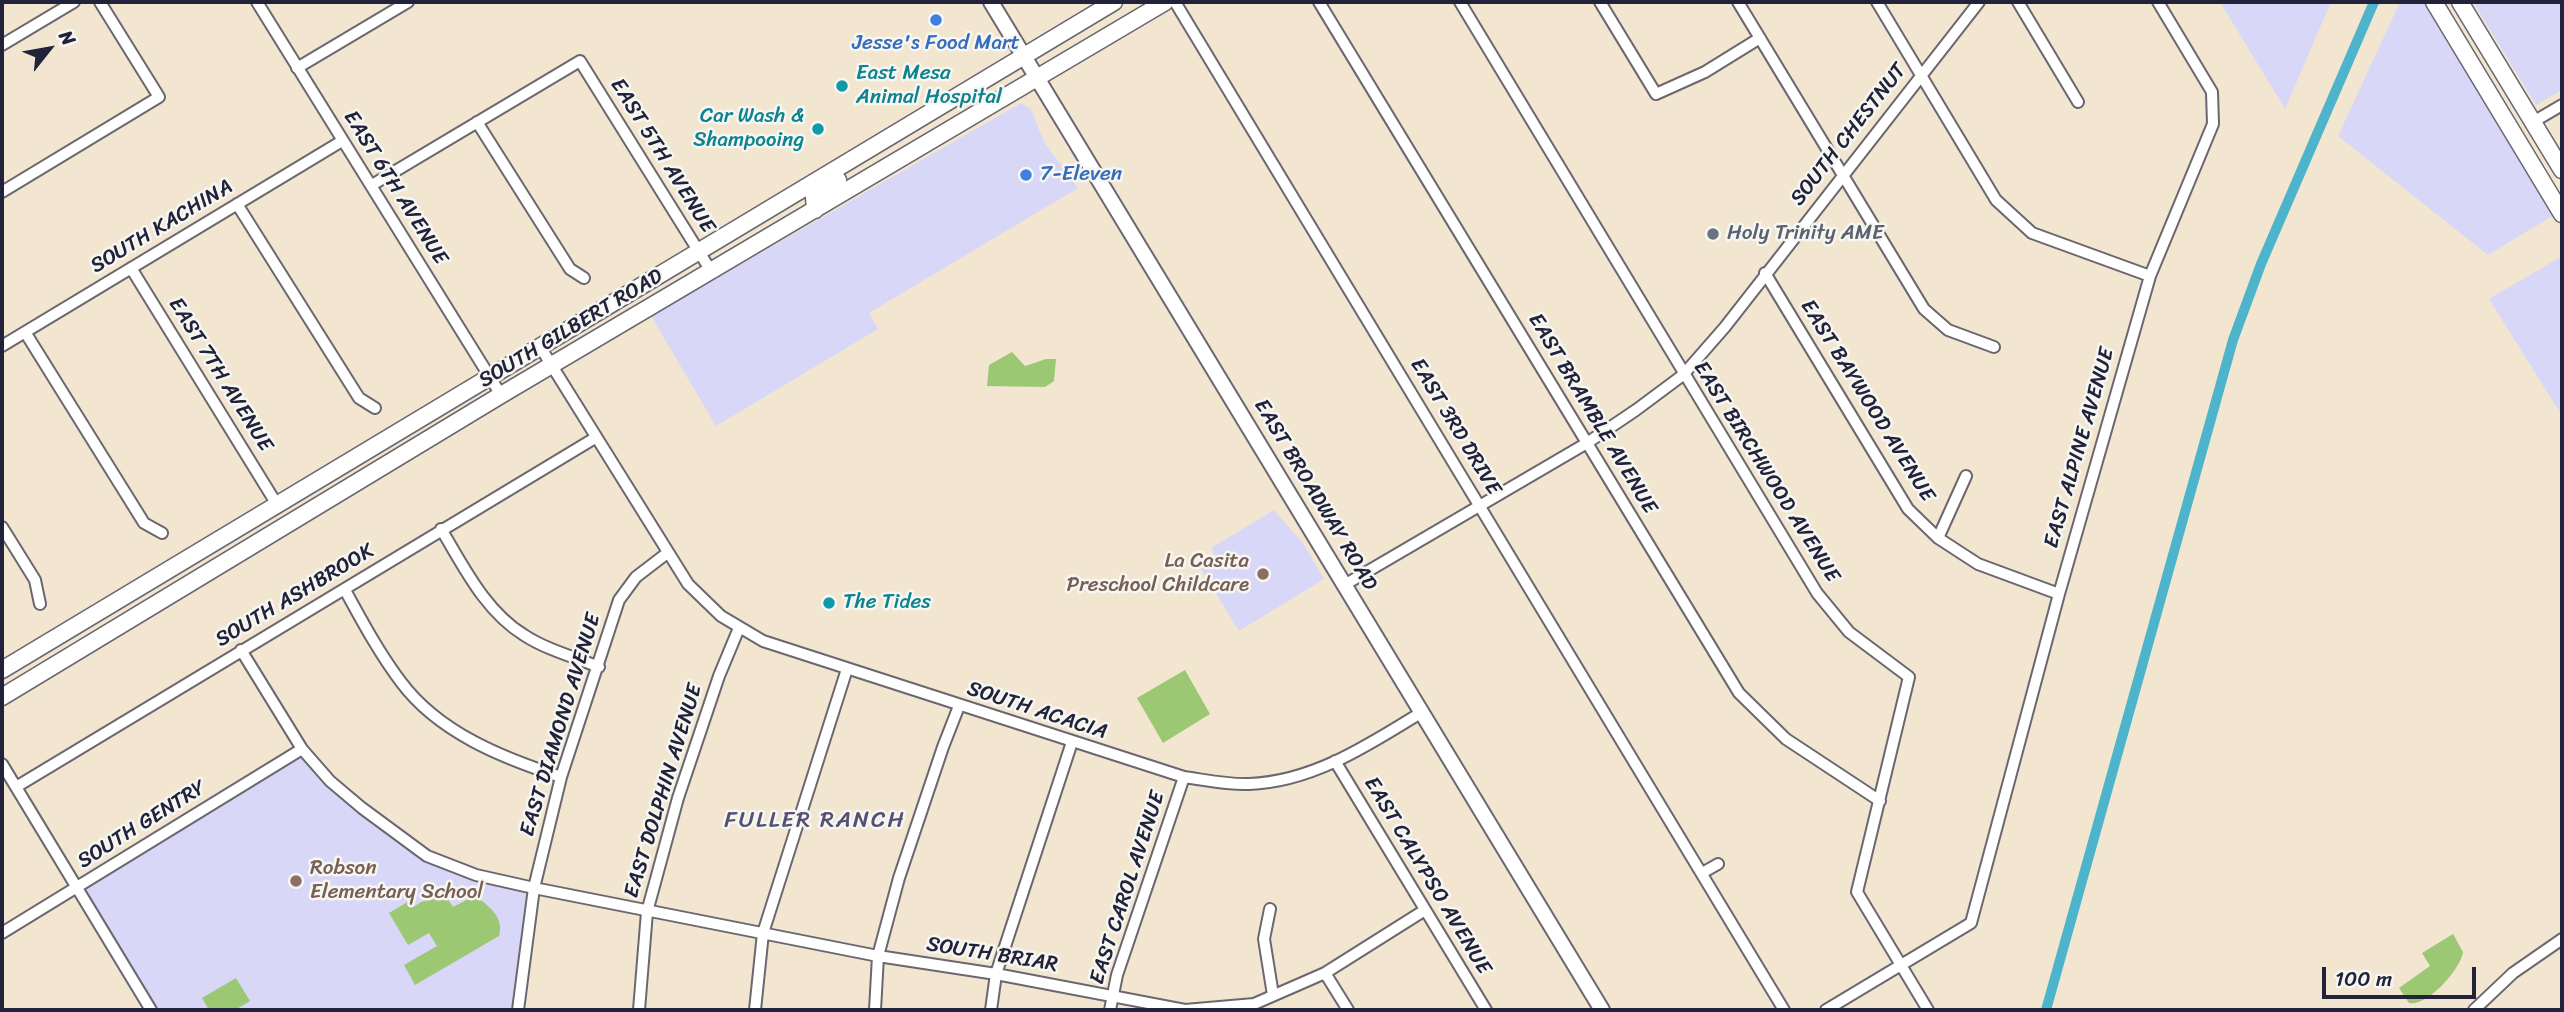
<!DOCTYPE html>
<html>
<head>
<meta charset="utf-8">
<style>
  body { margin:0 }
  #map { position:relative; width:2564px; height:1012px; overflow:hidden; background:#f2e6d1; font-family:Sriracha,sans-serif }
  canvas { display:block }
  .frame { position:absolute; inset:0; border:4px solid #22223b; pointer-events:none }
  .north { position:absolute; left:14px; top:14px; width:70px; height:70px; -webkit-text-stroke:5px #f6f6f2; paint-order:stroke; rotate:59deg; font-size:19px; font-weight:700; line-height:28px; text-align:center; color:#22223b }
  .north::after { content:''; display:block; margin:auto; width:24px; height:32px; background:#22223b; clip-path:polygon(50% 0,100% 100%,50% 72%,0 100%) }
  .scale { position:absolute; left:2322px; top:967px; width:154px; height:32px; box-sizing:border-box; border:4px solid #22223b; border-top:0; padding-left:9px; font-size:21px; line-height:24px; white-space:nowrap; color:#22223b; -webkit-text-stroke:5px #f6f6f2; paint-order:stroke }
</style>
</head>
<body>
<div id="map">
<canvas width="2564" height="1012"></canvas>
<div class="frame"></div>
<div class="north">N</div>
<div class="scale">100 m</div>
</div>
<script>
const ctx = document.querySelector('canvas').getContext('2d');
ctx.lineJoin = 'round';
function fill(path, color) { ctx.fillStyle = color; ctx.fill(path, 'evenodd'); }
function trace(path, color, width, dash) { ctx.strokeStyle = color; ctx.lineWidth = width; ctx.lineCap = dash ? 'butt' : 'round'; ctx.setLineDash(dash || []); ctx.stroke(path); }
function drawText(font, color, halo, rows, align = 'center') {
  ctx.font = font + ' Sriracha,sans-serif'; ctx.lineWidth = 5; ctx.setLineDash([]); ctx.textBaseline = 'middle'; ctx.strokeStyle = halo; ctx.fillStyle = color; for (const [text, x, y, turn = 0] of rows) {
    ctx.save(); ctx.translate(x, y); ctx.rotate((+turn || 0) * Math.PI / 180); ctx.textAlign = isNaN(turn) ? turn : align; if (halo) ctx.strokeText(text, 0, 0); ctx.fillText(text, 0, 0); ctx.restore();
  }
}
fill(new Path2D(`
  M2220,2H2331L2285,109Z
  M2400,2H2425L2554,215L2488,255L2338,136Z
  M2473,2H2562V90L2536,105Z
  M1021,103L1031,109L1044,142L1078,188L869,313L878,329L716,426L651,316Z
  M2562,256V416L2489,299Z
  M1274,510L1303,543L1324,579L1239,631L1201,569L1217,559L1211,548Z
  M302,749L330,781L427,856L534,888L518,1010H151L77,888Z`), '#d9d7f8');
fill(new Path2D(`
  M1012,352L1025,366L1046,359H1056L1054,381L1045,387L987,386L989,365Z
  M1185,670L1210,714L1163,743L1137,698Z
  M442,890L453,907L474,896C488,904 505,918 499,936L415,985L404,965L437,946L429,933L408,945L389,913L409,901L413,907Z
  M2453,934L2463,952C2461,969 2427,1007 2409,1003L2399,988L2430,966L2422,953Z
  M236,978L250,1001L235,1010H209L202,998Z`), '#9cc773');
trace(new Path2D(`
  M2046,1010L2233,340L2261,264L2374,2`), '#4eb4cc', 10);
const street = new Path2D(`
  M257,2L501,395
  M1175,2L1784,1010
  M1319,2L1739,693L1786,739L1880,801
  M1460,2L1817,593L1849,632L1909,677L1857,892L1928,1010
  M1600,2L1656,94L1705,72L1760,38
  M1738,2L1924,309L1948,330L1994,347
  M1877,2L1996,200L2032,233L2150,276
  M2018,2L2078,102
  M2,45L74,2
  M297,68L408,2
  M477,122L570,269L584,278
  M2533,122L2562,105
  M372,185L580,61L711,271
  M2,192L159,97L100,2
  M237,204L359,398L375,408
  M131,268L276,503
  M1765,273L1908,509L1938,538L1978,564L2059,594
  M25,332L144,523L162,533
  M539,345L688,584L721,616L763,641L1184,777C1206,780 1228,785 1249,784C1313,782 1370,744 1422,712
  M2,346L342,141
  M2,527L35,580L40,604
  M441,529C464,567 485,611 524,635C545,649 574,657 599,667
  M1938,538L1966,476
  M1346,584L1587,443L1636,410L1683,375L1725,327L1979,2
  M345,590C362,621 379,653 401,682C439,733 503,758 561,777
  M241,650L302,749L330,781L362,808L427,856L476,875L534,888L878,956L996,974L1185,1010L1254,1004L1325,973L1425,910
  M1335,761L1486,1010
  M2,764L151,1010
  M16,787L595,438
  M1702,873L1718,864
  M1270,909L1264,939L1273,995
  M2,933L302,749
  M1325,973L1348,1010
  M518,1010L534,888L561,777L619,600L636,577L666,554
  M639,1010L647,912L678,798L719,676L739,628
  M755,1010L763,933L847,669
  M875,1010L878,956L899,878L943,747L959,706
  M991,1010L996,974L1072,742
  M1110,1010L1117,975L1184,777
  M1826,1010L1971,923L2059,594L2150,276L2213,124L2212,92L2158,2
  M2474,1010L2513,973L2562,939`);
const secondary = new Path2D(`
  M991,2L1602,1010`);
const primary = new Path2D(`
  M2434,2L2562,214
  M2460,2L2562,170
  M815,210L814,197L838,180
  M2,670L1114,2
  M2,697L501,395L1165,2`);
trace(street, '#6b6770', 14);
trace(secondary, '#6b6770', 18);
trace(primary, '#6b6770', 19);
trace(street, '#fff', 10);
trace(secondary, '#fff', 14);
trace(primary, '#fff', 16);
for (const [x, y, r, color] of [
  [936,20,7,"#3f7fe0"],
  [842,86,7,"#0f9aa8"],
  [818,129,7,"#0f9aa8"],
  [1026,175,7,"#3f7fe0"],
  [1713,234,7,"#6b7280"],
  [1263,574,7,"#8d6e63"],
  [829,603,7,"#0f9aa8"],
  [296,881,7,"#8d6e63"]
]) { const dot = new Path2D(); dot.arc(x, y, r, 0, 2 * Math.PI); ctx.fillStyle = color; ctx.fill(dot); trace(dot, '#f6f6f2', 2.5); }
drawText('21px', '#366cbe', '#f6f6f2', [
  ["Jesse's Food Mart",936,44],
  ["7-Eleven",1040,175,"left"]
]);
drawText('21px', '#0d838f', '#f6f6f2', [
  ["East Mesa",856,74],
  ["Animal Hospital",856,98],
  ["Car Wash &",804,117,"right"],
  ["Shampooing",804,141,"right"],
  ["The Tides",843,603]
], 'left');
drawText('21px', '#22223b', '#f6f6f2', [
  ["SOUTH CHESTNUT",1849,135,-52],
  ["EAST 5TH AVENUE",662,156,58],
  ["EAST 6TH AVENUE",395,188,58],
  ["SOUTH KACHINA",162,227,-31],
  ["SOUTH GILBERT ROAD",571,329,-31],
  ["EAST 7TH AVENUE",220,375,58],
  ["EAST BAYWOOD AVENUE",1867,401,58],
  ["EAST BRAMBLE AVENUE",1592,414,59],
  ["EAST 3RD DRIVE",1455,427,59],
  ["EAST ALPINE AVENUE",2080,448,-74],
  ["EAST BIRCHWOOD AVENUE",1766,472,58],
  ["EAST BROADWAY ROAD",1315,495,59],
  ["SOUTH ASHBROOK",295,596,-31],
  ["SOUTH ACACIA",1037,711,18],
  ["EAST DIAMOND AVENUE",561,725,-73],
  ["EAST DOLPHIN AVENUE",664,791,-73],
  ["SOUTH GENTRY",142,825,-32],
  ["EAST CALYPSO AVENUE",1427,876,59],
  ["EAST CAROL AVENUE",1128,888,-72],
  ["SOUTH BRIAR",992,955,9]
]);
drawText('21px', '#5b616d', '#f6f6f2', [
  ["Holy Trinity AME",1727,234]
], 'left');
drawText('21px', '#785e54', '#f6f6f2', [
  ["La Casita",1249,562],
  ["Preschool Childcare",1249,586],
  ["Robson",310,869,"left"],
  ["Elementary School",310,893,"left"]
], 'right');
ctx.letterSpacing = '2px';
drawText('23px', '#585073', '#f6f6f2', [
  ["FULLER RANCH",815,821]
]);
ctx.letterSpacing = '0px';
</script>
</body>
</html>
